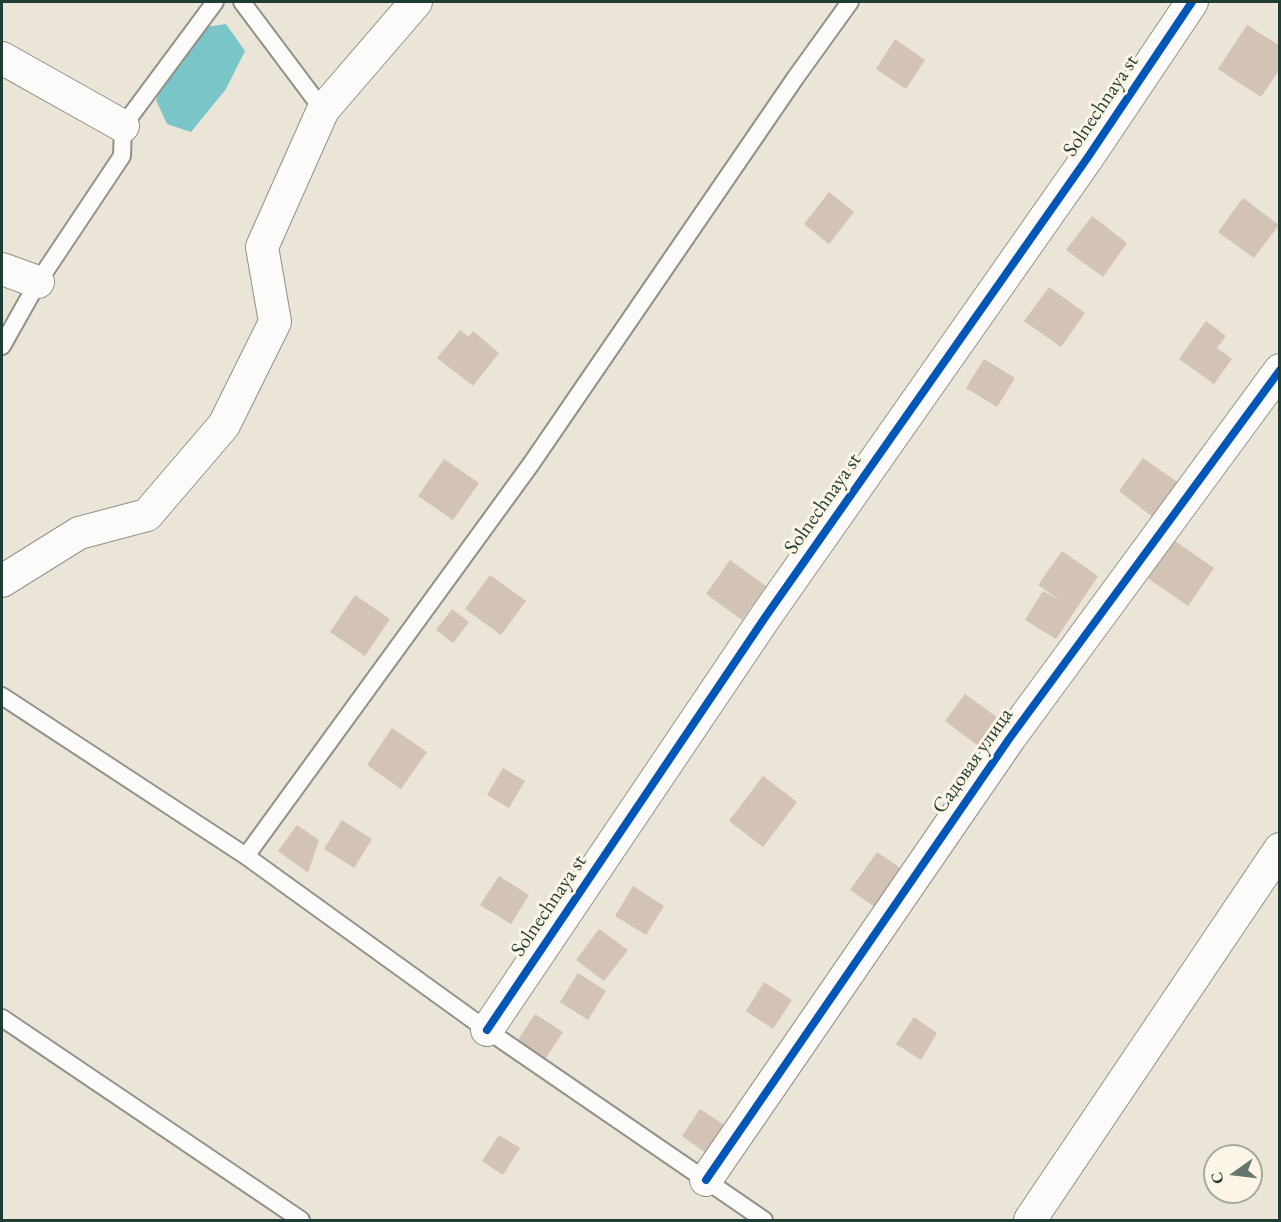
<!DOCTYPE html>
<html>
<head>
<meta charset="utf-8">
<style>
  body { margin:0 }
  #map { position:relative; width:1281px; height:1222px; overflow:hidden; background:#eae5d6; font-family:"EB Garamond",serif }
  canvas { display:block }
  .frame { position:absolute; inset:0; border:3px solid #1f3d34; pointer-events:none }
  .north { position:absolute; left:1203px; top:1144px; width:60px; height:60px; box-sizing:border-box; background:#fcf5e5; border:2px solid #a4ab9e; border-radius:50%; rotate:256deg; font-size:16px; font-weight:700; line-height:24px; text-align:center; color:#1f3d34 }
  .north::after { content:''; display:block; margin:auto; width:21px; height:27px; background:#66786d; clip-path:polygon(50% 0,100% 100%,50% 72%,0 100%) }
</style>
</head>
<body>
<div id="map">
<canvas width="1281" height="1222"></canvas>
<div class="frame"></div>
<div class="north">С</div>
</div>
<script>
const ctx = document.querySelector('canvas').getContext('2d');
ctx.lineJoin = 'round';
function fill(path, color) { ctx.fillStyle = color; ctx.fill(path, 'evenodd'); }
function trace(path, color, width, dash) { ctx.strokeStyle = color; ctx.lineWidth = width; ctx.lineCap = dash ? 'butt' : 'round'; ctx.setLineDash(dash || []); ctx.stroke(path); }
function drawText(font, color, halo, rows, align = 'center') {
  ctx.font = font + ' "EB Garamond",serif'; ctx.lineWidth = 6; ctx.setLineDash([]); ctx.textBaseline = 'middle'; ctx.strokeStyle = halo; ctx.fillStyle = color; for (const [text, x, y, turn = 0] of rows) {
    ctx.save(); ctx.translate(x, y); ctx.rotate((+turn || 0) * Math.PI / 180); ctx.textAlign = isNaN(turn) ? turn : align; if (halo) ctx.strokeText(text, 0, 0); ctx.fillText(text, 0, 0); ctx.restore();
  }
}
fill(new Path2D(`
  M226,24L245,51L226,89L191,132L167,124L156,100L169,72L206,27Z`), '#79c5c7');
fill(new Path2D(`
  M1247,25L1280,46V69L1261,97L1218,69Z
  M895,39L925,60L906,89L876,69Z
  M829,192L854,212L829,244L804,224Z
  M1243,198L1279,225L1254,258L1218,232Z
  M1092,216L1127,243L1103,277L1066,250Z
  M1049,287L1085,313L1061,347L1024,321Z
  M1206,321L1226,336L1217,348L1232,359L1214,384L1179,359Z
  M460,330L469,337L473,331L499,353L473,386L437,358Z
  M984,359L1015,378L997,407L966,388Z
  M1143,458L1180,484L1154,518L1119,491Z
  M444,459L479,483L453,520L418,496Z
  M1172,539L1214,568L1188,606L1146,577Z
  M1062,551L1098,576L1056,639L1025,620L1043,591L1061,601L1038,585Z
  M730,560L766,586L742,620L706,594Z
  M490,575L526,601L501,635L465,609Z
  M355,595L390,619L365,656L330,632Z
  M452,609L469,622L453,643L436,630Z
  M965,694L1005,723L985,751L945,721Z
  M392,728L427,752L401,789L367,765Z
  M503,768L525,781L509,808L487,795Z
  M763,776L797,802L763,847L729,821Z
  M342,820L372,839L354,868L324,849Z
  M297,825L319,840L308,873L278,851Z
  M877,852L906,872L879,910L850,890Z
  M499,876L529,895L511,924L480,905Z
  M633,886L664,906L646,935L615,916Z
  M599,929L628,950L604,981L576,960Z
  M578,973L606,991L588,1020L560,1002Z
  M764,982L792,1000L773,1029L746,1011Z
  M535,1014L563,1032L544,1061L516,1043Z
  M914,1017L937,1033L921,1060L896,1044Z
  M700,1109L729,1128L710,1156L682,1136Z
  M499,1135L520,1148L503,1175L482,1161Z`), '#d2c3b5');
const service = new Path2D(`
  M242,2L323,110
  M2,346L38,282L122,156L123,126L215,2
  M2,696L246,856L487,1030L764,1220
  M246,856L531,464L796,77L850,2
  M2,1018L301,1220`);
const minor = new Path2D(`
  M2,58L123,126
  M2,269L38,282
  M2,581L79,533L147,515L224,425L275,322L262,247L323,110L416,2
  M487,1030L766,616L1088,157L1192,2
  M706,1180L1009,739L1280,370
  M1030,1220L1280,849`);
trace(service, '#90928a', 20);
trace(minor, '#90928a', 34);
trace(service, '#fcfbf9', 16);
trace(minor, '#fcfbf9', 32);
trace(new Path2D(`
  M487,1030L766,616L1088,157L1192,2
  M706,1180L1009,739L1280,370`), '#0057b8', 8);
drawText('21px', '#1f3d34', '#fcf5e5', [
  ["Solnechnaya st",1101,106,-56],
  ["Solnechnaya st",823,504,-55],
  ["Садовая улица",973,761,-55],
  ["Solnechnaya st",549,906,-56]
]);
</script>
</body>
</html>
